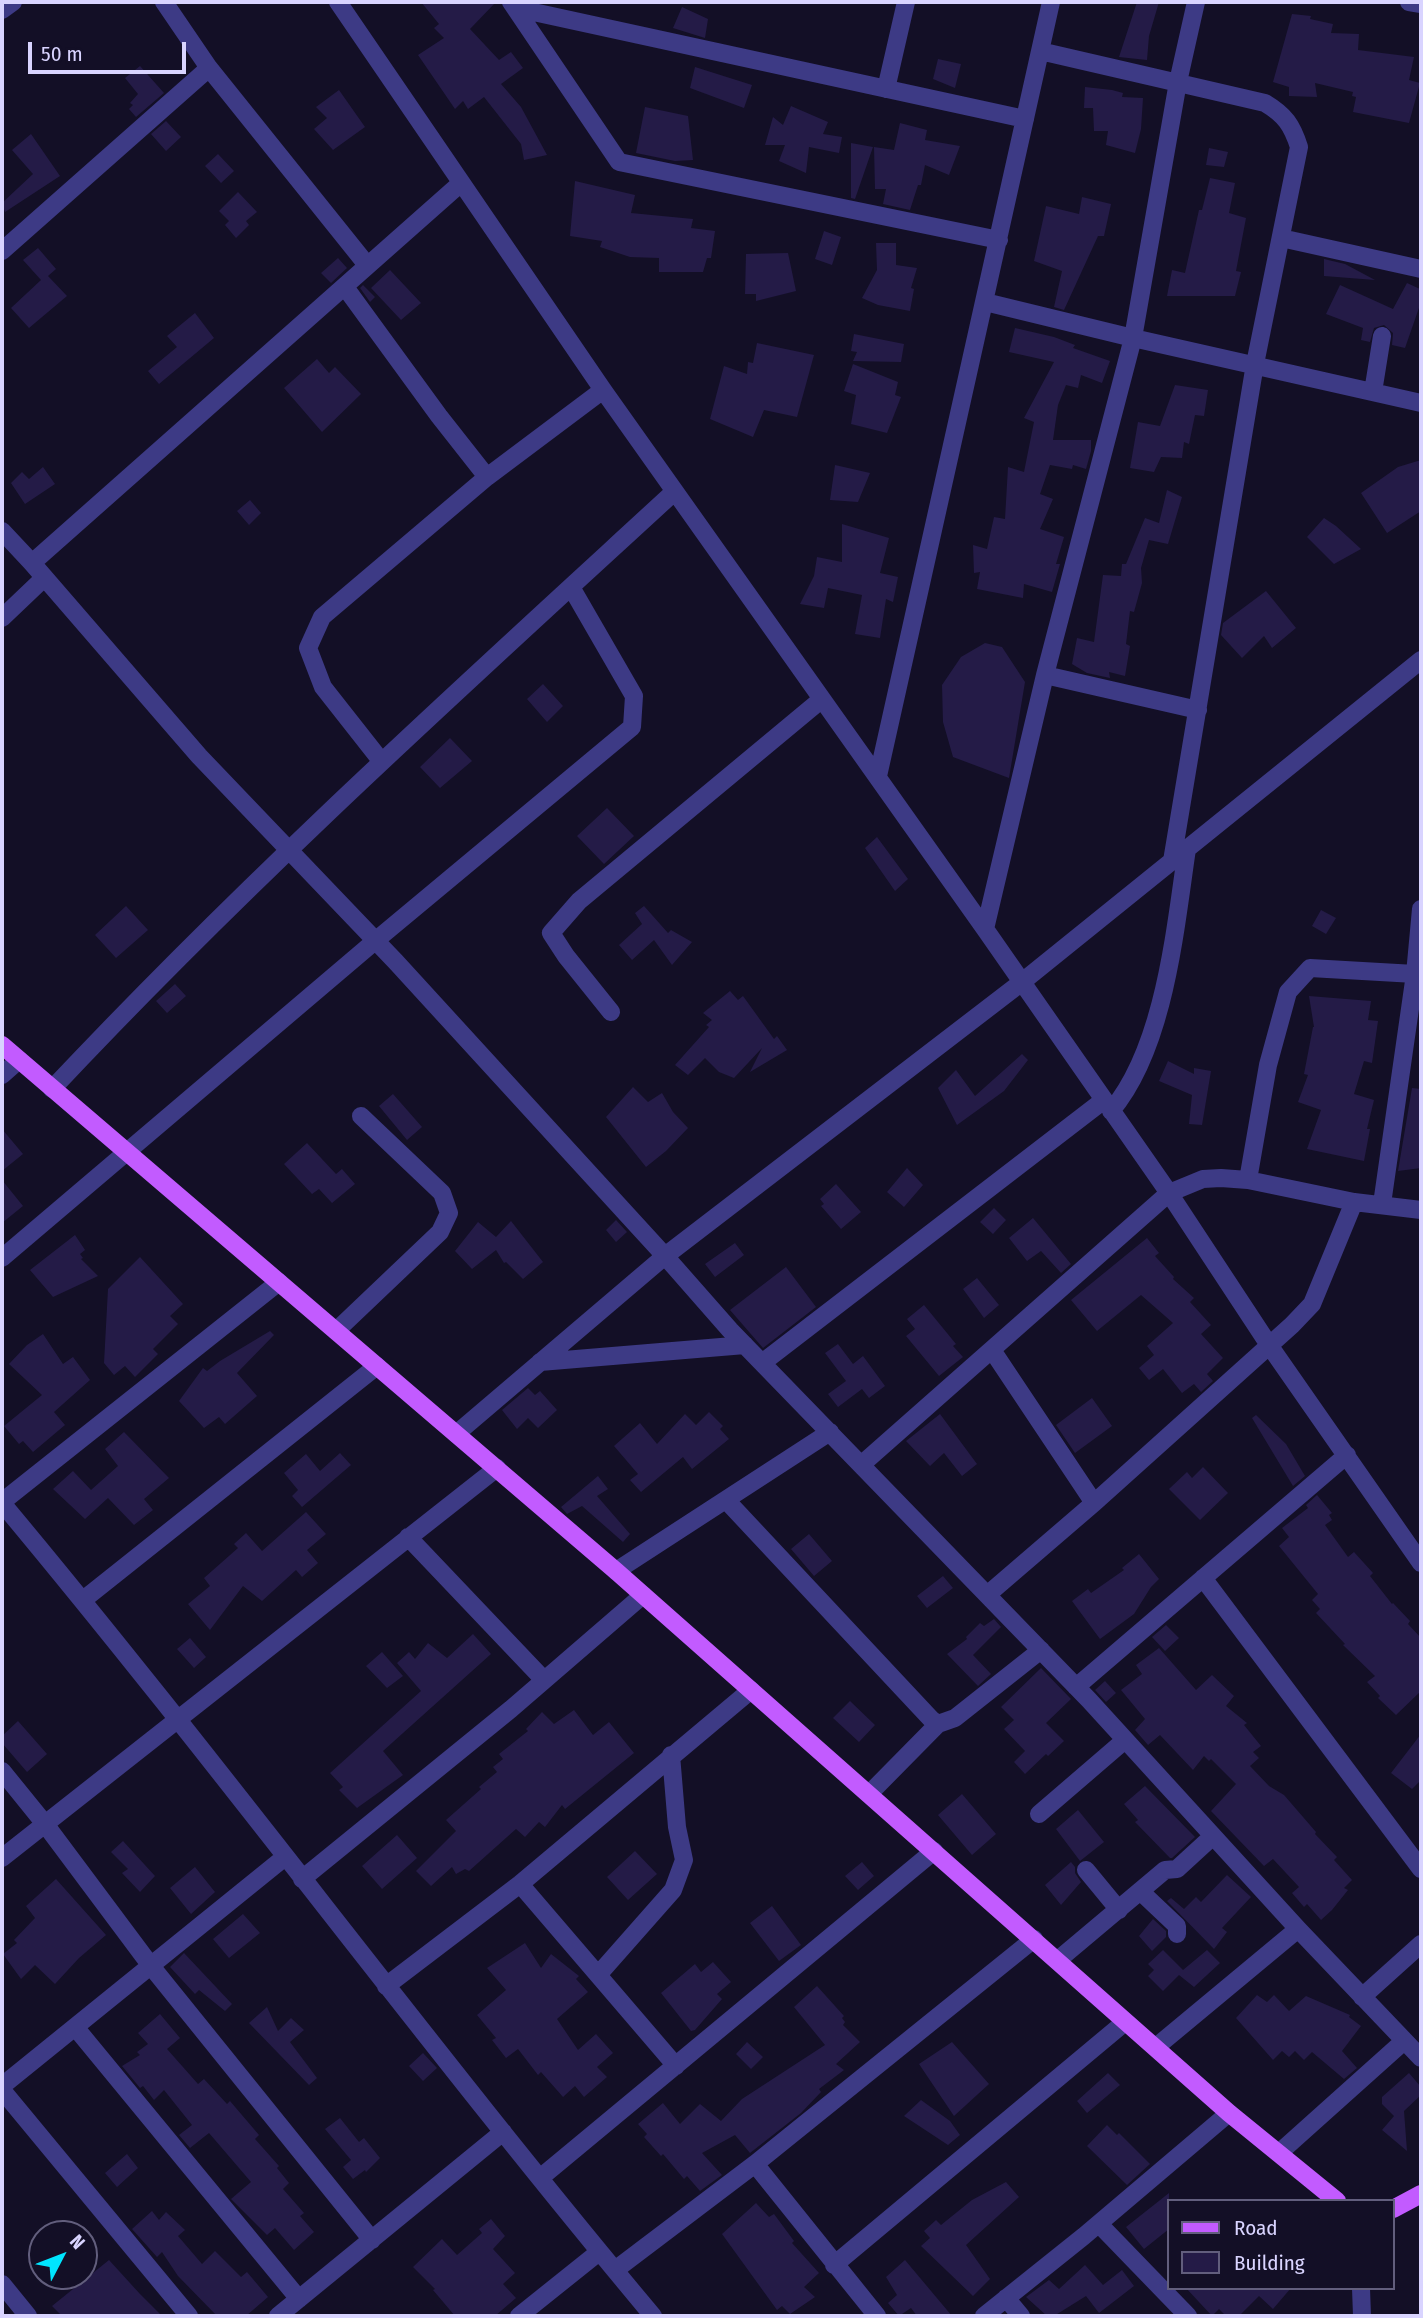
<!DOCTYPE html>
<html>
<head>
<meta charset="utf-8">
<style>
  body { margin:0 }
  #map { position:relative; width:1423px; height:2318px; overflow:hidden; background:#130f26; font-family:"Fira Sans Condensed",sans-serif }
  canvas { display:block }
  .frame { position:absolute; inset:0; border:4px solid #d9d4ff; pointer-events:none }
  .legend { position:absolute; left:1167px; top:2199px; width:228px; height:91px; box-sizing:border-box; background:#130f26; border:2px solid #625e7d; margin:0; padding:9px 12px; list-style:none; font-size:21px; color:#d9d4ff }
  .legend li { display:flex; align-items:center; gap:14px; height:35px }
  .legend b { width:35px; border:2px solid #625e7d }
  .north { position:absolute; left:28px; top:2220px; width:70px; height:70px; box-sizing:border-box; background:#130f26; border:2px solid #625e7d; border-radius:50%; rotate:48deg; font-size:19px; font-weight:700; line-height:28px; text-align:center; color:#d9d4ff }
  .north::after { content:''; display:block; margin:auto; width:24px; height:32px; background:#00e5ff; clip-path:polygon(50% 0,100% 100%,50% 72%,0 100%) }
  .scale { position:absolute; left:28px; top:42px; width:158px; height:32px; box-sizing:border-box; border:4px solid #d9d4ff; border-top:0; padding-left:9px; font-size:21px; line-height:24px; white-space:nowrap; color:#d9d4ff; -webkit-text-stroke:5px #130f26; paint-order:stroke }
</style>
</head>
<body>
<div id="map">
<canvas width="1423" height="2318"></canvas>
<div class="frame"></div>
<ul class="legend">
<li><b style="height:9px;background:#c25bff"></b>Road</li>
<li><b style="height:19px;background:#241b47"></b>Building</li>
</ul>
<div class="north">N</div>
<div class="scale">50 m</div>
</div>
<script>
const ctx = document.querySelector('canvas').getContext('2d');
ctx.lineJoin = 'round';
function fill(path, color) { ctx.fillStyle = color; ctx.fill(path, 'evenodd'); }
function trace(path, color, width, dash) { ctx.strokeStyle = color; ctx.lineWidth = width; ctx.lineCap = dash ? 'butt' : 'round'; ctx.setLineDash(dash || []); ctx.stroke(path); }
fill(new Path2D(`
  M421,2H496L470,29L499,60L511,52L523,68L501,84L521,107L547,155L524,160L521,144L484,97L468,109L463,101L455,109L418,55L444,38L434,28L439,24Z
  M1137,2H1159L1149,36L1147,60L1119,57Z
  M682,7L708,19L705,38L673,28Z
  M1292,14L1311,16L1310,19L1333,24L1331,33L1359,34L1358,50L1414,57L1409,80L1420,83L1409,123L1353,112L1356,97L1352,96L1353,92L1315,83L1317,97L1289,96V87L1273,82Z
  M938,59L961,64L955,88L933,79Z
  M140,66L164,93L136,117L129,109L133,105L130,103L138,94L125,78Z
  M695,67L752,85L744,108L690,88Z
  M1085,87L1112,90L1123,93L1122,97L1143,98L1141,129L1135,153L1106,145L1108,131H1094L1093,108H1084Z
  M339,90L365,127L333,150L314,129L327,118L316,107Z
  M791,106L828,122L823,134L842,137L839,153L809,147L806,173L779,161L785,145H765L773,117L783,125Z
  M645,107L688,116L693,160L675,161L636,153Z
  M166,121L181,137L166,151L151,134Z
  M900,123L927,130L925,140L960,146L949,175L925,165L921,185H918L910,210L883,204L886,189H875L874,147L894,150Z
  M31,134L60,176L5,212L2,203L33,174L12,150Z
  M851,143L873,147L855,199L851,198Z
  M1209,148L1228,152L1224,167L1206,165Z
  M218,154L234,171L221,183L205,166Z
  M1210,178L1235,183L1229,213L1246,218L1236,271L1241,272L1235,296H1167L1172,270L1185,273L1199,210H1202Z
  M575,181L635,195L631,213L693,219L691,228L715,231L711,258H707L703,272H659V258L630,257L600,247L602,241L570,236Z
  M238,192L257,212L246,221L249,225L236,238L225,225L229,221L219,211Z
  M1082,197L1111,204L1104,236H1098L1064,310L1054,307L1062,271L1034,261L1046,206L1079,214Z
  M824,231L841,237L832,265L815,259Z
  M876,243H896V265L917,268L911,288L914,289L910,311L878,305L862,298L877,270Z
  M38,248L56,269L48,276L67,296L29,328L11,308L41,280L23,260Z
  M788,253L796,291L756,301V294H745L746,254Z
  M338,258L347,268L331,283L321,273Z
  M1324,259L1345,264L1375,280L1324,276Z
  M390,270L421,303L401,320L371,288Z
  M1407,283L1420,289V305L1405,348L1392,345L1393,333L1384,325L1374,328L1370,342L1361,340L1363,328L1326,314L1340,285L1393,309Z
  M363,285L375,297L370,302L360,288Z
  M195,313L214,338L159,384L148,371L177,347L167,336Z
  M1015,328L1054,337L1075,345L1073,348L1110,361L1102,383L1081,375L1078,388L1066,385L1058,405L1053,440H1091V451L1086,469L1073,465L1072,469L1050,465L1040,494L1053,499L1040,529L1064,537L1056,564H1060L1052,592L1024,584L1023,598L977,589L980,572L974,573L973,545L987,549L994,517L1005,519L1008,467L1024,472L1034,422L1024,418L1054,362L1009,352Z
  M854,334L904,344L901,362L853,361L857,352L851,351Z
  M757,343L814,355L797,417L764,410L753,437L710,419L724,366L747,374L748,362L753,363Z
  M317,359L329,373L335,367L361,394L322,432L284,388Z
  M853,364L898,382L895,395L901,397L887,433L851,424L856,395L844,391Z
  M1175,385L1208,390L1204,416L1195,415L1189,444L1184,442L1182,458L1161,457L1154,472L1130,468L1138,422L1160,426Z
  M1421,460V511L1387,533L1361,493L1398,467Z
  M835,465L870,473L858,502L830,500Z
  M43,467L55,484L25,504L11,483L22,472L29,479Z
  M1167,490L1182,497L1168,544L1149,540L1141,568L1142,583L1134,612L1130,611L1126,644L1130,646L1125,676L1109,672L1110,678L1087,673L1072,664L1077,638L1094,642L1103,575L1121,576L1122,564H1126L1145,518L1159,523Z
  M250,500L261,513L249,525L237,511Z
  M1324,518L1336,526L1361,549L1334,564L1307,537Z
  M842,524L889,538L880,573L898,577L893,602L886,599L880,638L855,634L862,595L828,588L824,608L800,604L814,576L817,557L842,562Z
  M1266,591L1296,628L1272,648L1264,636L1242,658L1221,635L1223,623Z
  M985,643L1002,647L1025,682L1009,778L953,757L943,722L942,685L961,657Z
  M543,684L563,706L547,722L527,699Z
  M450,738L472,761L440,788L420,767Z
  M607,808L634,836L604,864L577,836Z
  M877,837L908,879L895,891L865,848Z
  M126,906L148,930L116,958L95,935Z
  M644,906L668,933L671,930L692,942L672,965L654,940L632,960L619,945L642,924L635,913Z
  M1321,910L1336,918L1326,934L1312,926Z
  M175,984L186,996L167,1013L156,1001Z
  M730,991L738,1000L743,996L774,1039L777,1036L787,1050L750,1072L762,1048L734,1078L719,1072L705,1058L688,1075L675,1065L709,1027L706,1025L712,1020L703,1013Z
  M1309,996L1371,1001L1368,1020L1378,1021L1372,1063L1364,1061L1354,1094L1374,1100L1367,1129H1370L1364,1161L1307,1149L1321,1110L1298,1102L1308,1075L1304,1074L1313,1027H1314Z
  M1022,1054L1028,1060L1004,1091L957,1125L938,1088L956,1070L975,1096Z
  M1168,1061L1194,1074V1068L1211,1071L1202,1125L1189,1124L1192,1095L1159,1081Z
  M633,1087L648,1102L662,1093L673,1112L688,1128L666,1151L646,1167L606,1117Z
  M1412,1088L1421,1089V1168L1398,1171Z
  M393,1094L422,1127L407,1140L379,1106Z
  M2,1129L23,1154L2,1171Z
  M307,1143L336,1174L342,1169L355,1184L332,1203L319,1189L312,1194L284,1164Z
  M907,1168L923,1185L904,1207L887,1192Z
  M2,1180L23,1206L2,1223Z
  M836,1184L861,1212L841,1229L821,1206L824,1204L820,1199Z
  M994,1208L1006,1220L993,1234L980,1222Z
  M1033,1218L1071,1264L1061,1273L1041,1251L1027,1261L1009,1238Z
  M616,1220L627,1232L616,1242L606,1230Z
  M511,1221L543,1262L523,1279L506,1262L504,1263L496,1250L472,1269L455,1251L478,1222L496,1237Z
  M75,1235L85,1250L80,1254L83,1258L81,1259L98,1276L53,1297L30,1270Z
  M1147,1238L1159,1253L1155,1256L1174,1277L1173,1279L1194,1298L1190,1302L1211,1325L1201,1334L1223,1358L1207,1374L1213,1381L1201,1392L1194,1384L1182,1393L1163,1369L1149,1380L1139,1368L1154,1355L1147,1346L1173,1323L1141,1295L1097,1331L1071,1300Z
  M735,1243L744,1255L715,1277L705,1264Z
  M140,1257L183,1304L170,1316L178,1324L153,1349L158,1354L135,1377L125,1366L114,1375L104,1363L108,1289Z
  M786,1267L816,1307L763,1348L730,1310Z
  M977,1278L999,1305L984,1318L963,1289Z
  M924,1305L956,1344L953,1346L963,1357L939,1376L906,1336L915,1329L907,1319Z
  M270,1331L274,1335L237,1373L257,1396L225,1424L219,1417L204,1428L179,1401L203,1368L207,1371L220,1361Z
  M43,1334L63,1364L73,1357L90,1380L54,1412L65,1425L33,1452L23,1441L19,1444L4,1426L42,1395L9,1364L27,1345Z
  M838,1344L853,1364L863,1356L885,1386L869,1398L862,1389L838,1407L828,1394L846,1381L825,1353Z
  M528,1388L535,1395L540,1391L557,1410L538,1428L528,1418L517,1429L502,1410Z
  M1092,1398L1112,1426L1075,1453L1056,1425Z
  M709,1412L723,1426L720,1429L729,1439L692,1469L683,1457L641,1492L630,1480L638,1474L614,1446L640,1423L657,1444L685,1414L696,1425Z
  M940,1414L977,1464L962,1476L944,1453L930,1466L906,1441Z
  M1256,1415L1286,1444L1305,1476L1293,1486L1252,1418Z
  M124,1432L169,1478L144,1499L153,1510L134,1525L108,1498L85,1519L53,1489L73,1471L91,1490L118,1466L105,1449Z
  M340,1453L351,1465L302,1507L292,1496L298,1490L284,1473L306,1454L320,1471Z
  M1203,1467L1228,1493L1200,1520L1169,1489L1187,1472L1192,1478Z
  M598,1476L608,1489L597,1496L630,1534L623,1542L582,1506L567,1514L561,1507Z
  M1317,1495L1332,1513L1329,1515L1332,1520L1325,1525L1348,1557L1354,1552L1373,1573L1370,1576L1392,1604L1393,1603L1410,1621L1408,1624L1421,1638V1691L1396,1715L1378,1698L1380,1696L1367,1682L1375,1676L1343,1645L1345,1644L1316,1613L1320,1609L1312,1600L1318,1594L1279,1546L1289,1537L1282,1528L1308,1508L1306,1505Z
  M306,1512L326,1534L307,1550L318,1563L302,1577L296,1570L262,1601L243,1586L210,1630L188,1604L210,1586L204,1578L238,1548L234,1544L246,1533L262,1551Z
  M809,1534L832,1561L814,1576L791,1549Z
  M1139,1554L1159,1579L1151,1587L1134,1614L1100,1639L1072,1601L1088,1589L1091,1593L1124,1570L1122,1568Z
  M943,1576L953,1588L927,1608L917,1596Z
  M994,1619L1001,1627L973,1655L991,1674L978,1686L947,1654L967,1639L966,1637L980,1623L984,1626Z
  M1166,1625L1179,1638L1165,1651L1152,1637Z
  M473,1634L491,1654L383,1751L403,1775L357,1808L339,1790L343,1787L330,1773L421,1691L397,1663L409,1652L415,1659L428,1643L447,1658Z
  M190,1638L206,1657L194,1668L177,1649Z
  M1159,1648L1196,1690L1212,1675L1234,1696L1226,1706L1247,1723L1244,1725L1261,1746L1253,1752L1259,1758L1250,1766L1269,1786L1284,1795L1316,1832L1315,1834L1337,1857L1334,1860L1352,1880L1344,1888L1348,1890L1332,1910L1321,1920L1307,1904L1304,1907L1292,1893L1299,1887L1273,1859L1264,1866L1211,1811L1236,1784L1211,1759L1209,1761L1204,1756L1193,1770L1160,1735L1148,1745L1135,1730L1145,1719L1121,1690L1142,1674L1136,1665Z
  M382,1652L403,1676L387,1688L366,1666Z
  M1041,1668L1071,1699L1046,1723L1064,1741L1048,1756L1046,1754L1025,1774L1014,1762L1025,1751L1004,1729L1014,1720L1001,1707Z
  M1105,1681L1116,1693L1106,1702L1095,1690Z
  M850,1701L875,1725L859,1742L833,1718Z
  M574,1710L593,1735L609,1722L634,1753L565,1809L562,1805L545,1827L539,1822L525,1837L516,1829L469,1871L465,1869L456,1874L452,1867L431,1886L416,1871L456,1831L446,1820L481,1789L479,1787L497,1772L493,1767L503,1759L499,1754L528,1731L526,1729L542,1712L554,1724Z
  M18,1721L47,1754L27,1772L2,1743V1736Z
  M1421,1734V1780L1412,1789L1391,1773Z
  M1145,1786L1195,1837L1172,1858H1170L1135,1822L1138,1820L1124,1804Z
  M962,1794L996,1834L972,1855L938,1815Z
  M1078,1810L1104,1842L1080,1861L1056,1829Z
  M397,1835L417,1858L382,1889L362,1866Z
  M123,1841L155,1876L140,1892L122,1873L128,1869L111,1852Z
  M635,1851L657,1874L628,1900L607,1877Z
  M862,1862L874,1876L858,1890L845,1876Z
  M1071,1862L1075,1867V1873L1081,1882L1061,1905L1045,1885Z
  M195,1867L215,1892L191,1914L170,1888Z
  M1227,1875L1251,1897L1222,1928L1227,1932L1214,1949L1167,1901L1171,1898L1184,1909L1196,1897L1201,1902Z
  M56,1879L106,1935L79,1958L55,1984L35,1965L21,1979L3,1954L17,1943L14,1940L35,1918L26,1906Z
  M772,1906L801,1945L779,1961L750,1923Z
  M243,1914L260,1933L229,1958L213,1939Z
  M1153,1919L1166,1931V1937L1152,1951L1139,1936Z
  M525,1943L541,1968L551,1954L579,1976L576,1979L588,1992L557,2019L578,2050L596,2034L613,2053L597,2067L607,2077L584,2097L575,2086L563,2097L541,2072L538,2075L518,2049L506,2058L492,2040L496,2038L477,2015L506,1990L487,1968Z
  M1163,1950L1183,1970L1207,1950L1220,1963L1194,1987L1179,1975L1163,1991L1148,1976L1154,1970L1148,1964Z
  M184,1953L232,2004L225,2011L199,1990L195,1994L170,1967Z
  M713,1962L731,1982L717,1994L722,1999L695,2030L691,2031L661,1993L695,1964L701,1972Z
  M817,1986L844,2016L842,2018L845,2022L843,2025L860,2042L836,2064L844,2070L819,2089L821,2092L801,2113L750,2153L735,2135L702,2153L722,2175L700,2191L687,2176L684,2179L663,2154L661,2156L644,2137L647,2134L638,2124L663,2103L680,2124L700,2104L721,2121L742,2099L825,2045L794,2007Z
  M1257,1995L1267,2002L1274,1995L1289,2011L1306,1996L1350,2015L1349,2017L1361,2026L1342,2051L1357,2068L1344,2079L1312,2052L1304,2060L1295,2051L1289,2057L1282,2051L1273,2060L1236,2018Z
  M267,2007L278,2031L291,2018L304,2030L290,2042L317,2078L309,2085L249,2023Z
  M160,2014L180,2038L167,2049L198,2084L204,2079L227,2104L230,2101L259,2135L255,2139L279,2166L277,2168L289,2183L283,2189L304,2213L300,2216L314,2232L294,2250L275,2228L267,2235L231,2199L251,2182L209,2133L190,2148L179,2135L192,2125L164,2090L154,2100L143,2086L140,2088L122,2066L140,2055L137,2052L148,2044L138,2033Z
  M747,2042L763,2057L751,2069L736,2054Z
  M952,2042L989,2084L954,2116L919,2064Z
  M423,2053L437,2068L423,2081L409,2066Z
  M1108,2073L1120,2085L1087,2113L1077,2101Z
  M1409,2073L1421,2087V2095L1404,2111L1407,2151L1382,2130L1394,2116L1382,2104V2097Z
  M921,2100L950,2121L960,2135L948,2145L904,2116Z
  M340,2118L359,2142L364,2138L380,2158L366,2172L365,2170L353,2179L343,2167L351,2160L325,2129Z
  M1107,2125L1117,2135L1119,2133L1150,2164L1127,2185L1087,2146Z
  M127,2154L138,2168L117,2187L105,2173Z
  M1006,2182L1019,2197L966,2245L990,2279L973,2296L921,2246L930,2238L924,2231L936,2220L941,2225L972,2200Z
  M1169,2193V2229L1144,2249L1126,2227Z
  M756,2203L769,2217L774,2214L794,2241L792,2243L819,2273L804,2287L815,2297L790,2314L782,2306L777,2310L722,2234Z
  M152,2211L159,2220L166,2212L185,2230L178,2236L202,2264L215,2251L241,2277L247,2272L268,2297L246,2316H217L178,2276L162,2252L157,2257L132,2229Z
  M491,2219L505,2236L493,2249L515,2273L503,2284L516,2298L495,2316H455L433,2290L435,2289L413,2267L442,2239L457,2255L482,2233L479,2229Z
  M109,2260L140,2294L162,2316H62L52,2306Z
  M905,2260L952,2316H917L911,2308L899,2316L888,2303L897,2295L886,2277Z
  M1085,2265L1103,2285L1122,2270L1134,2286L1099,2313L1086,2296L1054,2316H1047L1026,2297L1049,2280L1059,2289Z
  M1186,2288H1291L1273,2309L1259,2296L1239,2316H1226L1219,2309L1212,2316Z`), '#241b47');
trace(new Path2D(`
  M164,2L209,68L367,265
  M338,2L603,390L985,929L1169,1193L1269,1345L1421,1563
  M511,2L619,162L999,240
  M1409,2L1421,4
  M515,8L1025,119
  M2,10L13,2
  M1040,51L1265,103C1285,115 1292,125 1299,147L1255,364L1172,861
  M886,89L906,2
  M1281,238L1421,269
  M2,251L209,68
  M345,287L439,416L487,477
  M985,302L1133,338L1421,403
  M1373,392L1382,336
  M2,531L32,563L199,756L396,962L665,1256L730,1330L1089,1700L1298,1929L1421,2058
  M32,563L461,183
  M2,618L44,578
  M1045,675L1198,710
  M382,762L323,687L308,648L322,617L487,477L603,390
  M878,776L1051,2
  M985,929L1045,675L1133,338L1178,82L1196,2
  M611,1012L566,956L551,933L579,901L822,699
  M2,1075L19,1060
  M52,1089C249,879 463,686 674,492
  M1111,1111C1165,1047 1175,929 1187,849
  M1248,1180L1268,1065L1288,992L1310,968L1415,974
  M1382,1204L1415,974L1421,909
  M2,1258L375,941L632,727L634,696L571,587
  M336,1331L440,1232L449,1213L442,1193L361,1116
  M992,1350L1094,1503
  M540,1362L745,1345
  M762,1363L1104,1100
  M456,1434L665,1256L1022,982L1421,660
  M861,1465L1169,1193L1203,1179L1221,1178L1248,1180L1354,1202L1421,1210
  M726,1500L931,1719L938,1724L955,1718L1041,1650
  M2,1502L279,1282
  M2,1503C225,1770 430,2050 653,2316
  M408,1537L544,1680
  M616,1571L830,1432
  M1203,1578L1421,1869
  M987,1595L1094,1503L1292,1325L1312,1304L1354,1202
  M83,1600L377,1366
  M1076,1687L1347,1455
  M2,1771L45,1824L151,1966L372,2240
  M869,1794L938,1724
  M1039,1814L1125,1740
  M2,1858L497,1468
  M1086,1870L1119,1910
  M302,1879L511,1709L643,1595
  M520,1884L676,2066
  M1140,1891L1177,1926V1934
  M1058,1960L1165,1870L1177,1869L1213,1836
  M598,1975L673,1890L684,1860L677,1827L671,1755
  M386,1986L520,1884L751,1690
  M1362,1997L1421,1944
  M75,2027L299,2299
  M1156,2047L1298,1929
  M2,2086L285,1857
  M2,2090L189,2316
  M1279,2153L1404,2041
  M755,2164L877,2316
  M540,2178L934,1851
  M1099,2224L1188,2316
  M834,2265L1125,2022
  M615,2270L755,2164L1034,1939
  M2,2284L28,2316
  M1361,2288L1362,2316
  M1006,2298L1021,2316
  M278,2316L503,2132
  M519,2316L599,2252
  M984,2316L1084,2236L1229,2113`), '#3d3a85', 18);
trace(new Path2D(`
  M2,1045L616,1571L1229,2113L1337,2201
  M1393,2209L1421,2194`), '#c25bff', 18);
</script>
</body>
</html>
